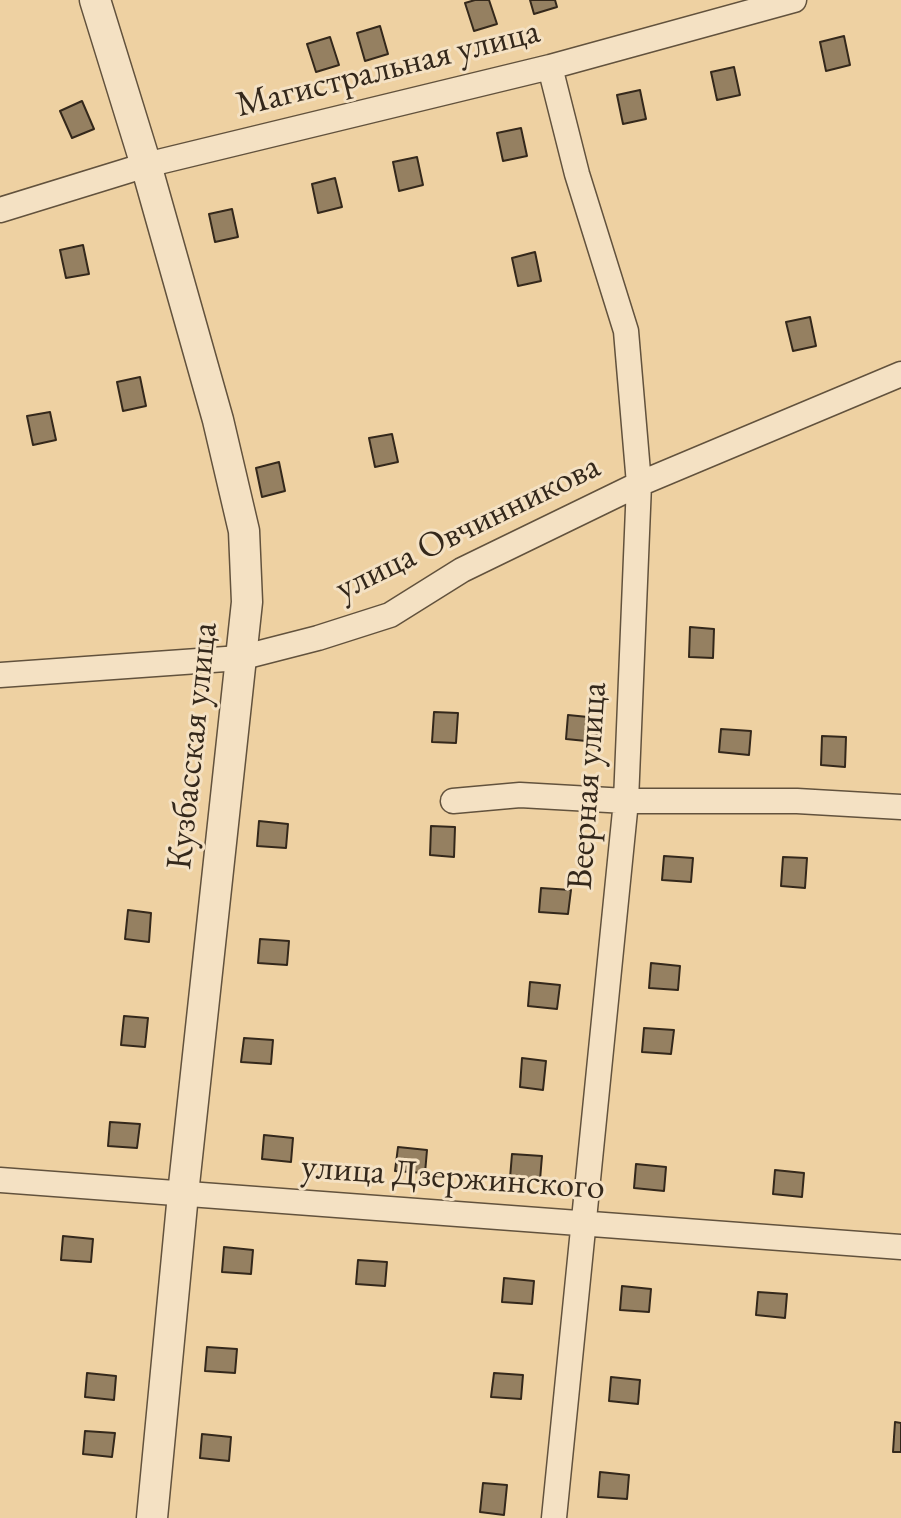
<!DOCTYPE html>
<html>
<head>
<meta charset="utf-8">
<style>
  body { margin:0 }
  canvas { display:block; background:#eed1a2 }
</style>
</head>
<body>
<canvas width="901" height="1518"></canvas>
<script>
const ctx = document.querySelector('canvas').getContext('2d');
ctx.lineJoin = 'round';
function fill(path, color) { ctx.fillStyle = color; ctx.fill(path, 'evenodd'); }
function trace(path, color, width, dash) { ctx.strokeStyle = color; ctx.lineWidth = width; ctx.lineCap = dash ? 'butt' : 'round'; ctx.setLineDash(dash || []); ctx.stroke(path); }
function drawText(font, color, halo, rows, align = 'center') {
  ctx.font = font + ' "EB Garamond",serif'; ctx.lineWidth = 6; ctx.setLineDash([]); ctx.textBaseline = 'middle'; ctx.strokeStyle = halo; ctx.fillStyle = color; for (const [text, x, y, turn = 0] of rows) {
    ctx.save(); ctx.translate(x, y); ctx.rotate((+turn || 0) * Math.PI / 180); ctx.textAlign = isNaN(turn) ? turn : align; if (halo) ctx.strokeText(text, 0, 0); ctx.fillText(text, 0, 0); ctx.restore();
  }
}
const building = new Path2D(`
  M475,0H489L497,24L474,31L465,3Z
  M530,0H555L557,7L534,14Z
  M380,26L388,54L365,61L357,33Z
  M844,36L850,65L826,71L820,42Z
  M330,37L339,65L316,72L307,44Z
  M734,67L740,95L717,100L711,72Z
  M640,90L646,119L623,124L617,95Z
  M82,101L94,129L72,138L60,111Z
  M521,128L527,156L503,161L497,133Z
  M417,157L423,185L399,191L393,162Z
  M335,178L342,207L318,213L312,184Z
  M232,209L238,237L215,242L209,214Z
  M83,245L89,274L66,278L60,250Z
  M535,252L541,281L518,286L512,258Z
  M810,317L816,346L793,351L786,322Z
  M140,377L146,406L123,411L117,382Z
  M50,412L56,440L33,445L27,416Z
  M392,434L398,462L375,467L369,438Z
  M279,462L285,491L262,497L256,468Z
  M690,627L714,629L713,658L689,657Z
  M434,712L458,713L456,743L432,742Z
  M568,715L598,718L596,742L566,739Z
  M721,729L751,731L749,755L719,752Z
  M822,736L846,737L845,767L821,765Z
  M259,821L288,824L286,848L257,846Z
  M431,826L455,827L454,857L430,855Z
  M664,856L693,858L691,882L662,880Z
  M783,857L807,858L805,888L781,886Z
  M541,888L571,890L568,914L539,912Z
  M128,910L151,913L149,942L125,939Z
  M260,939L289,941L287,965L258,963Z
  M651,963L680,966L678,990L649,988Z
  M530,982L560,985L557,1009L528,1006Z
  M124,1016L148,1018L145,1047L121,1045Z
  M644,1028L674,1030L671,1054L642,1052Z
  M244,1038L273,1040L271,1064L241,1062Z
  M522,1058L546,1061L543,1090L520,1087Z
  M110,1122L140,1124L137,1148L108,1146Z
  M264,1135L293,1138L291,1162L262,1159Z
  M398,1147L427,1150L425,1173L395,1171Z
  M512,1154L542,1156L540,1180L510,1178Z
  M636,1164L666,1167L664,1191L634,1188Z
  M775,1170L804,1173L802,1197L773,1194Z
  M63,1236L93,1239L91,1262L61,1260Z
  M224,1247L253,1250L251,1274L222,1272Z
  M358,1260L387,1262L385,1286L356,1284Z
  M504,1278L534,1281L532,1304L502,1302Z
  M622,1286L651,1289L649,1312L620,1310Z
  M758,1292L787,1294L785,1318L756,1315Z
  M207,1347L237,1349L235,1373L205,1371Z
  M87,1373L116,1376L114,1400L85,1397Z
  M494,1373L523,1375L521,1399L491,1397Z
  M611,1377L640,1380L638,1404L609,1401Z
  M895,1422L901,1423V1452H893Z
  M85,1431L115,1433L112,1457L83,1454Z
  M202,1434L231,1437L229,1461L200,1458Z
  M600,1472L629,1475L627,1499L598,1497Z
  M483,1483L507,1485L504,1515L480,1512Z`);
fill(building, '#958061');
trace(building, '#34281b', 2);
const minor = new Path2D(`
  M550,67L577,174L626,331L639,484L626,801L554,1518
  M0,210L146,165L550,67L794,0
  M0,675L240,658L318,638L390,615L462,570L639,484L901,374
  M453,801L520,795L626,801H797L901,807
  M0,1180L901,1247`);
const tertiary = new Path2D(`
  M95,0L146,165L218,420L244,531L247,602L183,1194L152,1518`);
trace(minor, '#62523d', 27);
trace(tertiary, '#62523d', 33);
trace(minor, '#f4e1c3', 24);
trace(tertiary, '#f4e1c3', 30);
drawText('36px', '#34281b', '#f4e1c3', [
  ["Магистральная улица",388,69,-14],
  ["улица Овчинникова",468,528,-26],
  ["Кузбасская улица",193,746,-84],
  ["Веерная улица",588,786,-86],
  ["улица Дзержинского",453,1178,4]
]);
</script>
</body>
</html>
